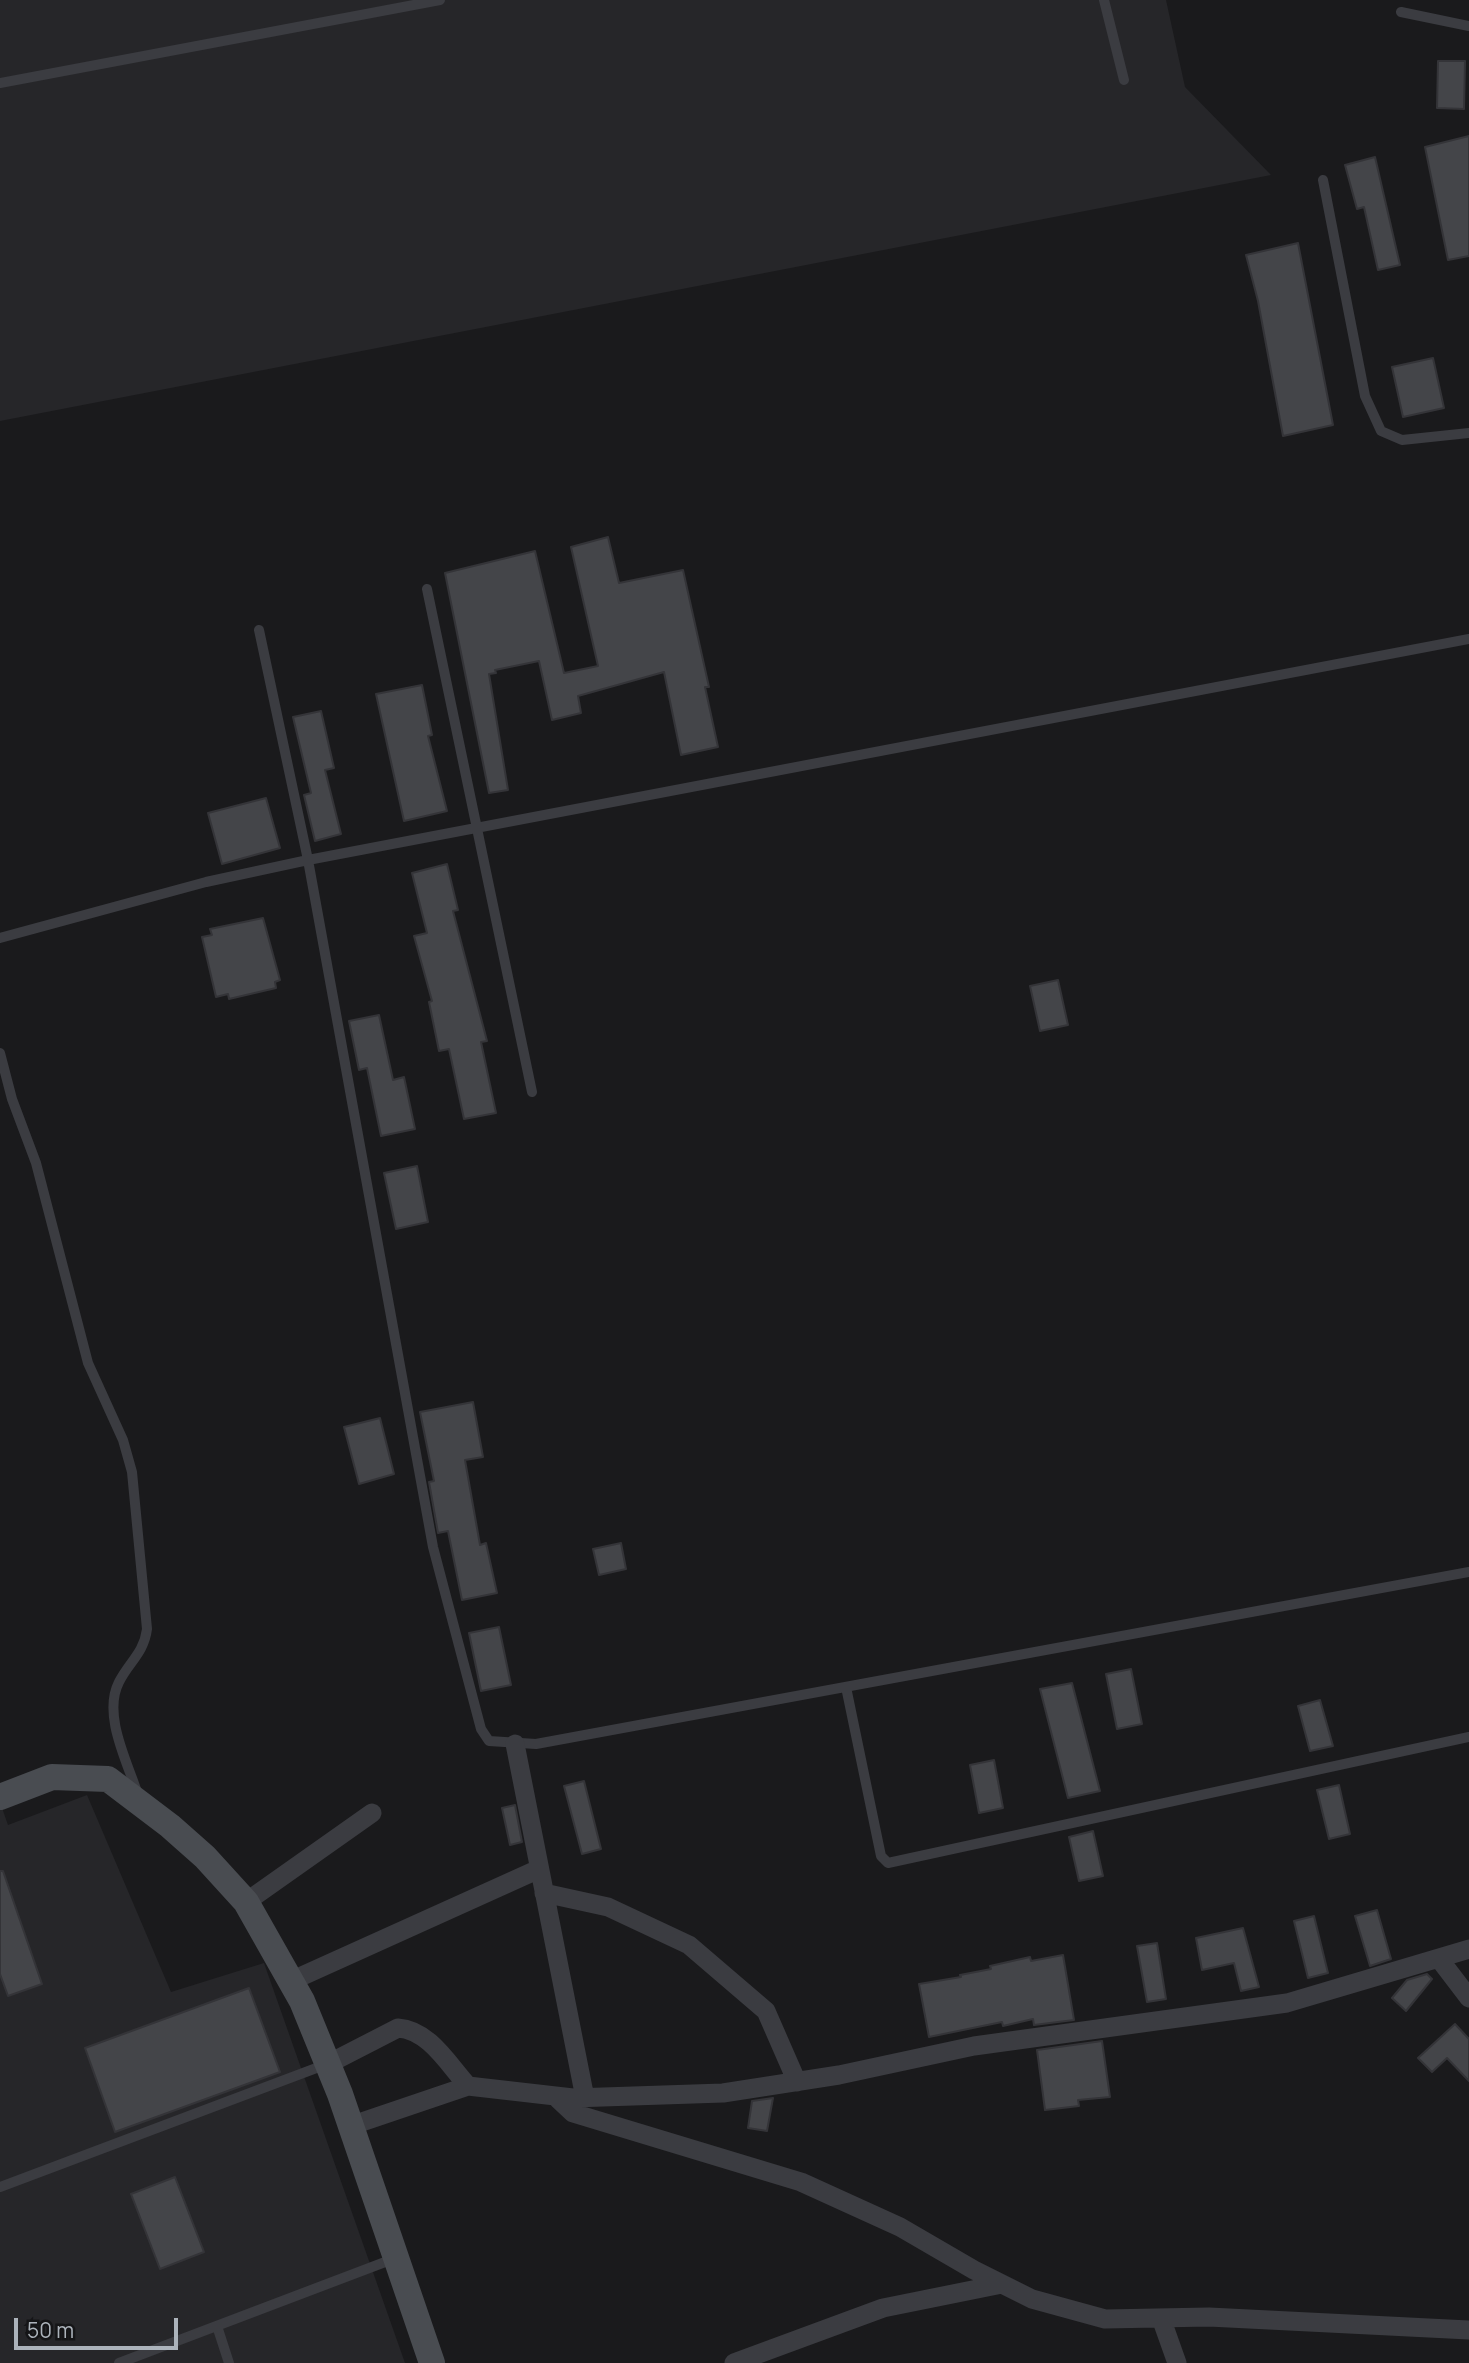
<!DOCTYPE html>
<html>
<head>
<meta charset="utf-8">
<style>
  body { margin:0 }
  #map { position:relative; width:1469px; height:2363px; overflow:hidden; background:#1a1a1c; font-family:Manrope,sans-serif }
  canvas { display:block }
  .scale { position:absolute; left:14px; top:2318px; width:164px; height:32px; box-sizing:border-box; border:4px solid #acb3bb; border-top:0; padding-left:9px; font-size:21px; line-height:24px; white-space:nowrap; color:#acb3bb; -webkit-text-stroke:5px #151517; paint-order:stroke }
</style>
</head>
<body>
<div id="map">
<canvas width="1469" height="2363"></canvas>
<div class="scale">50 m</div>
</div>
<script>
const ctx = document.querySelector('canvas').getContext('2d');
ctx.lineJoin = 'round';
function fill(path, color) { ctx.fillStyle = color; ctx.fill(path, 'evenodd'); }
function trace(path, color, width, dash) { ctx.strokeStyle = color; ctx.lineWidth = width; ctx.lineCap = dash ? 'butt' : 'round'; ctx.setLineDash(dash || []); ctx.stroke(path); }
fill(new Path2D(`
  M0,0H1166L1185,87L1271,175L0,421Z
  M87,1795L171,1992L264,1963L405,2363H0V1802L8,1825Z`), '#262629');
const building = new Path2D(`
  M1438,61H1465L1464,109L1437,108Z
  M1469,136V256L1448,260L1425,147Z
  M1375,157L1400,265L1378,270L1364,207L1357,209L1345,165Z
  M1298,243L1333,425L1283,436L1258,301L1246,255Z
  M1433,358L1444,408L1403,417L1392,367Z
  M608,537L619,583L683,570L709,687H705L718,747L681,755L664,672L578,696L581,713L552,720L539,661L495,670L496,673L489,674L508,790L489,793L445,573L535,551L564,673L598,666L571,547Z
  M422,685L432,735L428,736L447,811L404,821L376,694Z
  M321,711L334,768L325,770L341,834L315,841L304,795L311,793L293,717Z
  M266,798L280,848L222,864L208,813Z
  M447,864L458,910L453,911L487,1041L481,1042L496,1113L464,1119L449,1049L439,1051L429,1002L432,1001L414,936L427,933L412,873Z
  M263,918L280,980L275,982L276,988L229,999L228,994L216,997L202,937L212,935L210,929Z
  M1058,980L1068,1025L1040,1031L1030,986Z
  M379,1015L393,1080L404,1077L415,1129L381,1136L367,1068L359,1070L349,1021Z
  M417,1166L428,1222L396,1229L384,1173Z
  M473,1402L483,1457L465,1460L480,1545L486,1543L497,1593L462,1600L448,1531L438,1533L429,1482L434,1481L420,1412Z
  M380,1418L394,1474L359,1484L344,1427Z
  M621,1543L626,1569L599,1575L593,1549Z
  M499,1627L511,1685L481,1691L469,1633Z
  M1131,1669L1142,1724L1117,1729L1106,1674Z
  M1072,1683L1100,1791L1068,1798L1040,1689Z
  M1320,1700L1333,1746L1310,1751L1298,1706Z
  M994,1760L1003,1808L979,1813L970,1765Z
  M584,1781L601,1849L582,1854L564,1786Z
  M1339,1785L1350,1834L1329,1839L1317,1790Z
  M515,1805L522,1842L510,1845L502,1808Z
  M1093,1831L1103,1876L1079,1881L1069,1837Z
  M0,1871H3L42,1984L8,1996L0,1974Z
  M1377,1910L1391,1959L1370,1966L1355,1916Z
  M1314,1916L1328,1973L1308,1978L1294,1921Z
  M1243,1928L1259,1987L1241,1991L1234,1963L1202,1970L1196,1938Z
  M1157,1943L1166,1999L1147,2002L1137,1946Z
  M1063,1955L1074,2020L1034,2025L1033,2019L1003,2026L1002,2022L929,2037L919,1984L961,1977L960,1975L991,1969L990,1966L1030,1957L1031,1961Z
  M1427,1974L1432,1979L1406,2011L1392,1998L1407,1980Z
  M249,1988L280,2072L115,2132L85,2048Z
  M1455,2024L1469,2039V2081L1447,2058L1432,2072L1418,2058Z
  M1102,2041L1110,2097L1078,2100L1079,2106L1045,2110L1037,2050Z
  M773,2098L767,2131L748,2128L752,2101Z
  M175,2177L204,2252L160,2269L131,2194Z`);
fill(building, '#444549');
trace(building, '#343438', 2);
trace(new Path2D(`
  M1104,0L1124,80
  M1401,12L1469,26
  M0,83L440,0
  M1323,180L1365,396L1381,431L1402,440L1469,433
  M427,589L532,1092
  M259,630L308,860L433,1547L481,1729L489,1741L536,1744L1469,1572
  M0,938L206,882L308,860L1469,639
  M0,1053L12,1099L36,1163L88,1363L123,1440L132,1472L147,1629C144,1653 129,1662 119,1682C102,1715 128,1763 138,1795
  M846,1687L881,1856L888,1863L1469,1737
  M0,2187L327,2064
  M217,2326L229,2363
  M119,2363L393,2259`), '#3b3c41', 10);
trace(new Path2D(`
  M515,1744L585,2098
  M544,1893L608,1907L689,1945L766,2011L797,2082
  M246,1902L372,1813
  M1440,1960L1469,1998
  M291,1981L539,1869
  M328,2064L398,2028C429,2030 448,2064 468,2086
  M556,2097L573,2113L801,2182L900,2227L974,2270L1032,2299L1105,2319L1209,2317L1469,2330
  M350,2126L468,2086L573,2098L723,2093L839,2075L974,2046L1287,2003L1469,1949
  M1161,2318L1177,2363
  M734,2363L883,2308L1002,2284`), '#3b3c41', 19);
trace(new Path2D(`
  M0,1797L52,1777L108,1779L170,1826L205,1857L246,1902L302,2001L340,2094L432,2363`), '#494c51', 26);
</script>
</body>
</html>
